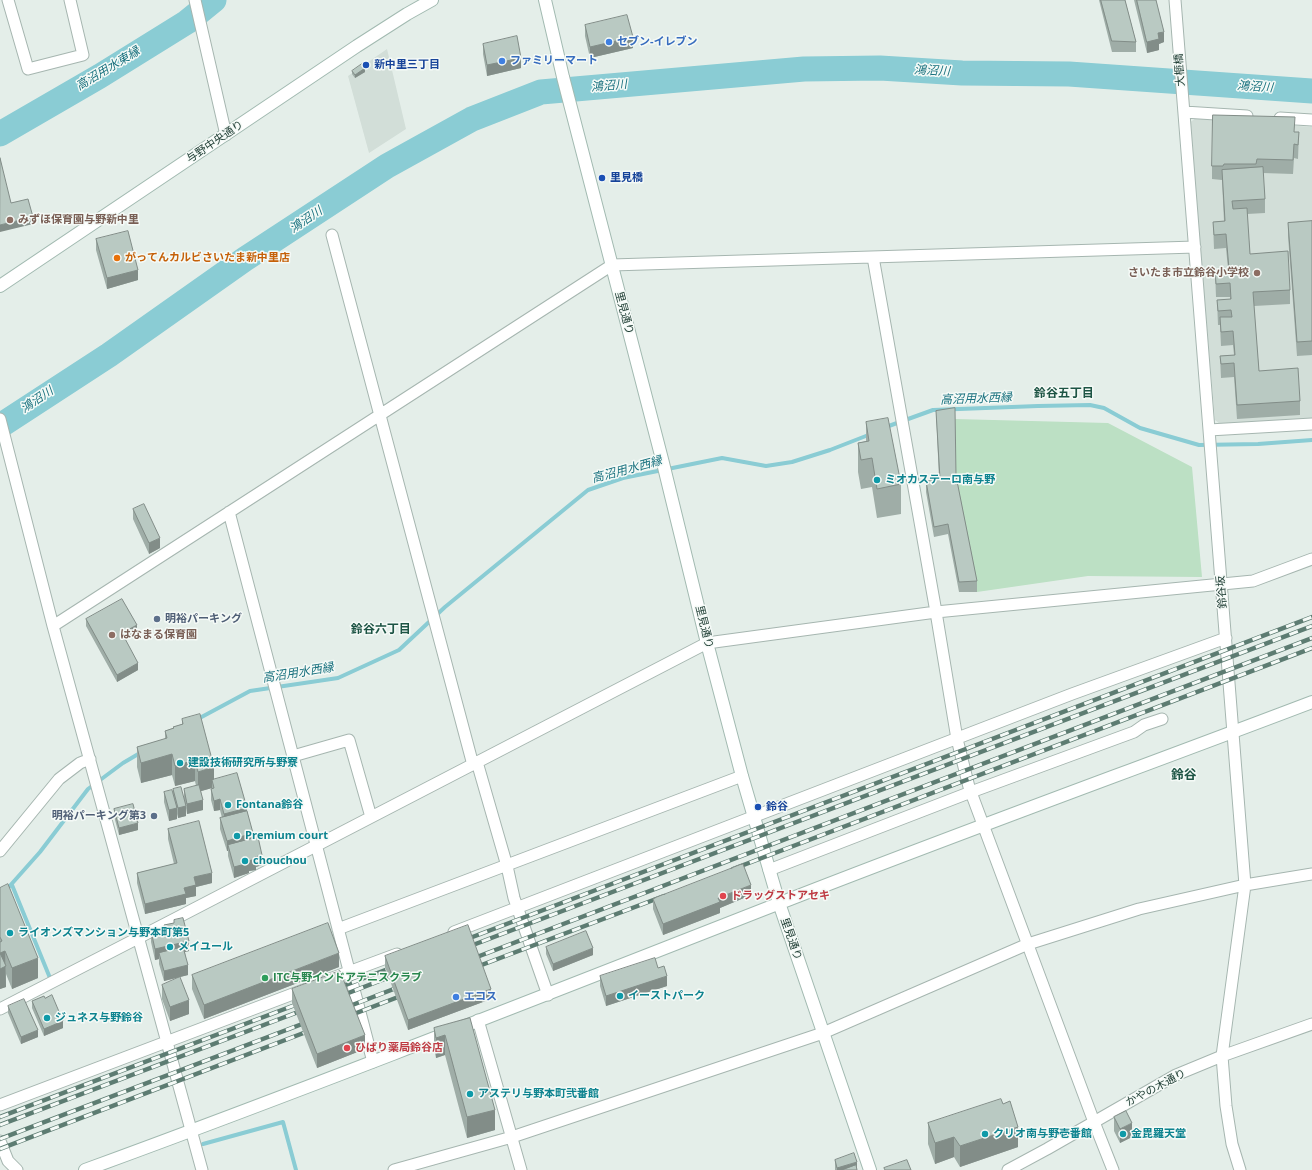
<!DOCTYPE html>
<html>
<head>
<meta charset="utf-8">
<style>
  body { margin:0 }
  canvas { display:block; background:#e4eee9 }
</style>
</head>
<body>
<canvas width="1312" height="1170"></canvas>
<script>
const ctx = document.querySelector('canvas').getContext('2d');
ctx.lineJoin = 'round';
function fill(path, color) { ctx.fillStyle = color; ctx.fill(path, 'evenodd'); }
function trace(path, color, width, dash) { ctx.strokeStyle = color; ctx.lineWidth = width; ctx.lineCap = dash ? 'butt' : 'round'; ctx.setLineDash(dash || []); ctx.stroke(path); }
function drawText(font, color, halo, rows, align = 'center') {
  ctx.font = font + ' "Open Sans","Noto Sans JP",sans-serif'; ctx.lineWidth = 3; ctx.setLineDash([]); ctx.textBaseline = 'middle'; ctx.strokeStyle = halo; ctx.fillStyle = color; for (const [text, x, y, turn = 0] of rows) {
    ctx.save(); ctx.translate(x, y); ctx.rotate((+turn || 0) * Math.PI / 180); ctx.textAlign = isNaN(turn) ? turn : align; if (halo) ctx.strokeText(text, 0, 0); ctx.fillText(text, 0, 0); ctx.restore();
  }
}
fill(new Path2D(`
  M387,49L406,129L369,153L348,76Z
  M1196,118L1312,127V418L1220,424L1215,420L1189,123Z`), '#d2ded8');
fill(new Path2D(`
  M955,419L1108,423L1192,467L1202,577L1088,576L977,592L956,487Z`), '#bce0c4');
trace(new Path2D(`
  M886,427L933,410L1038,406L1090,405L1104,408L1140,428L1199,445L1258,444L1312,440
  M196,720L250,691L338,678L399,650L445,607L588,490L623,478L722,458L766,466L792,462L830,450L871,434
  M12,885L50,978
  M0,897L40,852L88,789L123,763L140,753
  M203,1144L283,1122L296,1170`), '#8accd4', 4);
trace(new Path2D(`
  M0,134L100,76L187,22L214,0
  M0,426L109,355L245,259L387,166L472,119L541,92L804,69L880,68L962,73L1069,74L1312,91`), '#8accd4', 25);
const street = new Path2D(`
  M8,0L28,69L83,55L70,0
  M195,0L226,135
  M1175,0L1245,885L1222,1056L1226,1106L1232,1144L1240,1170
  M1184,112L1247,116
  M1280,118L1312,120
  M332,235L473,765
  M873,257L936,612L957,739L969,787L1094,1122L1113,1170
  M0,419L53,626L202,1170
  M1209,430L1312,424
  M229,512L373,1062
  M53,626L612,265L1195,247
  M293,756L349,740L371,817
  M477,762L507,866L514,898L548,995
  M0,851L59,779L80,763L90,759
  M769,870L971,792L1134,732L1144,725L1162,719
  M338,929L742,776
  M454,932L1072,694L1226,638
  M327,980L397,954
  M0,1009L138,938L707,643L936,612L1253,581L1312,559
  M478,1020L521,1170
  M0,1105L306,989
  M0,1141L8,1161L17,1170
  M394,1170L512,1137L823,1033L1028,944L1139,909L1245,885L1312,874
  M1008,1170L1047,1149L1176,1075L1222,1056L1312,1024`);
const secondary = new Path2D(`
  M545,0L563,77L663,463L707,643L742,776L779,903L870,1170
  M0,286L357,46L407,14L432,0
  M85,1170C317,1085 545,995 775,905C953,835 1133,770 1312,702`);
trace(street, '#a6b6b0', 13);
trace(secondary, '#a2bab1', 14);
trace(street, '#fff', 11);
trace(secondary, '#fff', 12);
const rail = new Path2D(`
  M733,869L1312,648
  M462,941L1312,617
  M465,948L1312,626
  M469,960L1312,638
  M471,969L664,896
  M335,989L396,966
  M338,997L400,973
  M342,1009L404,985
  M346,1017L406,994
  M0,1117L303,1002
  M0,1125L306,1009
  M0,1139L310,1021
  M0,1149L314,1029`);
trace(rail, '#5d7c72', 4.5);
trace(rail, '#f5faf7', 3, [9]);
fill(new Path2D(`
  M1099,0H1125L1136,42V52H1112Z
  M1134,0H1156L1164,42L1159,44V50L1147,53Z
  M585,25L633,48L590,58L585,36Z
  M483,44L521,68L487,76L483,54Z
  M352,71L365,72L355,78L352,74Z
  M1295,132H1299L1298,159L1294,158L1293,174L1263,173L1265,199V213L1247,214L1250,254L1290,290V304L1254,306L1259,371L1300,401V415L1237,419L1234,377L1221,378L1220,356L1234,355L1233,345L1221,346L1220,325H1218L1217,300H1230V297H1216L1215,270L1228,269L1226,248L1214,249L1213,222L1224,221L1222,180L1212,179V166Z
  M1312,221V355L1297,356L1288,236V223Z
  M96,239L138,280L107,289L96,250Z
  M936,411L956,476L977,581V592H959L948,534L934,537L926,492V481L939,479Z
  M866,422L901,484V514L877,518L872,487L861,489L858,472V443L866,441Z
  M133,509L160,548L149,554L133,519Z
  M86,619L137,632L125,639L138,670L117,682L86,626Z
  M182,719L214,780L247,811L253,839L262,865L256,867V870L249,871V873L234,878L228,856V851H227L220,829V818H222L220,810L214,811L211,800V789L212,788L201,791L203,810L187,814L186,808V816L178,818L177,814V819L169,821L164,802V792L173,793V789L184,798V789L196,786L195,781L175,786L172,775L141,783L137,767V747L165,739V731L173,728V727L182,724Z
  M114,809L138,830L119,835L114,816Z
  M168,829L212,883L196,887V896L186,898V904L145,914L137,883V873L174,864L168,839Z
  M0,888L38,978L12,989L6,974V987L0,989Z
  M751,895L720,908V913L663,935L653,909V899Z
  M174,920L189,951L185,952L188,975L164,981L159,964V959L155,960L151,942V931L164,928V925L174,923Z
  M546,947L593,955L553,971L546,954Z
  M385,956L491,999L408,1030L385,967Z
  M339,967L204,1019L192,989V975Z
  M658,968L667,986L606,1006L600,986V976Z
  M162,985L189,1014L170,1021L162,999Z
  M292,989L365,1049L317,1068L292,1003Z
  M32,1001L63,1028L44,1036L32,1008Z
  M8,1006L38,1037L21,1044L8,1013Z
  M470,1018L495,1130L467,1138L445,1055L436,1058L434,1049V1028Z
  M1114,1117L1132,1137L1120,1143L1114,1131Z
  M928,1123L1018,1147L960,1167L954,1157L935,1164L928,1144Z
  M835,1160L857,1168V1170H835Z`), '#9fada7');
fill(new Path2D(`
  M1164,32V42L1159,44V50L1147,53V42L1158,33Z
  M633,37V48L590,58V47Z
  M521,58V68L487,76V65Z
  M365,68V72L355,78V75Z
  M33,217V224L0,232V225Z
  M138,270V280L107,289V278Z
  M160,538V548L149,554V543Z
  M137,625V632L122,640V633Z
  M138,663V670L117,682V675Z
  M172,754V775L141,783V763Z
  M195,760V781L175,786V766Z
  M214,767V787L212,780V788L198,792V772Z
  M220,799V810L214,811V801Z
  M203,800V810L187,814V804Z
  M186,806V816L178,818V808Z
  M177,808V819L169,821V810Z
  M247,808V818L224,824V814Z
  M138,823V830L119,835V828Z
  M253,833V844L228,845V851H227V841Z
  M262,855V865L256,867V870L249,871V873L234,878V867L248,861L255,857Z
  M212,873V883L196,887V896L186,898V904L145,914V904L184,888L194,877Z
  M751,885V895L720,908V913L663,935V924L718,898Z
  M189,941V951L161,958L159,953V959L155,960V949Z
  M593,948V955L553,971V964Z
  M5,951L6,987L0,989V953Z
  M339,953V967L204,1019V1005Z
  M38,958V978L12,989V968Z
  M188,965V975L164,981V971Z
  M667,976V986L606,1006V996Z
  M491,989V999L408,1030V1020Z
  M189,1000V1014L170,1021V1007Z
  M63,1021V1028L44,1036V1029Z
  M38,1030V1037L21,1044V1037Z
  M365,1035V1049L317,1068V1054Z
  M445,1035V1055L436,1058V1038Z
  M495,1110V1130L467,1138V1117Z
  M1132,1123V1137L1120,1143V1129Z
  M1018,1127V1147L960,1167V1146Z
  M954,1137V1157L935,1164V1143Z
  M857,1162V1170H837V1168Z`), '#828d88');
const building = new Path2D(`
  M1101,0H1125L1136,42L1112,41Z
  M1137,0H1156L1164,32L1158,33L1159,39L1147,42Z
  M627,15L633,37L590,47L585,25Z
  M517,36L521,58L487,65L483,44Z
  M362,64L365,68L355,75L352,71Z
  M1213,115L1295,117L1294,132H1299L1298,145L1294,144L1293,160L1257,159L1256,164H1224L1223,166H1212Z
  M0,158L11,203L28,199L33,217L0,225Z
  M1263,167L1265,199L1232,201L1233,209L1247,208L1250,254L1288,251L1290,290L1253,292L1259,371L1298,368L1300,401L1237,405L1234,363L1221,364L1220,356L1235,355L1233,331L1221,332L1220,317H1232L1231,310L1218,311L1217,300L1231,299L1230,283L1216,284L1215,270L1229,269L1226,234L1214,235L1213,222L1225,221L1222,170Z
  M1312,221V341L1297,342L1288,223Z
  M128,231L138,270L107,278L96,239Z
  M955,408L956,476L977,581L959,582L948,524L934,527L926,481L940,479L936,411Z
  M888,418L901,484L877,489L872,458L861,460L858,443L869,441L866,422Z
  M144,504L160,538L149,543L133,509Z
  M122,599L137,625L122,633L138,663L117,675L86,619Z
  M200,714L214,767L198,772L195,760L175,766L172,754L141,763L137,747L167,738L165,731L174,728L173,727L183,724L182,719Z
  M237,773L247,808L224,814L220,799L214,801L211,789L214,788L212,780Z
  M199,785L203,800L187,804L184,789Z
  M181,787L186,806L178,808L173,789Z
  M172,790L177,808L169,810L164,792Z
  M133,804L138,823L119,828L114,809Z
  M247,811L253,833L227,841L220,818Z
  M199,821L212,873L194,877L196,885L184,888L186,894L145,904L137,873L177,863L168,829Z
  M258,837L262,855L255,857L256,859L248,861L249,863L234,867L228,845Z
  M743,864L751,885L718,898L720,902L663,924L653,899Z
  M8,884L38,958L12,968L5,951L0,953L6,966L0,969V942L2,941L0,937V888Z
  M183,918L189,941L155,949L151,931L165,928L164,925L174,923V920Z
  M328,923L339,953L204,1005L192,975Z
  M468,925L491,989L408,1020L385,956Z
  M586,931L593,948L553,964L546,947Z
  M183,947L188,965L164,971L159,953Z
  M655,958L658,968L664,966L667,976L606,996L600,976Z
  M340,971L365,1035L317,1054L292,989Z
  M180,977L189,1000L170,1007L162,985Z
  M52,995L63,1021L44,1029L32,1001L44,996L45,998Z
  M24,999L38,1030L21,1037L8,1006Z
  M470,1018L495,1110L467,1117L445,1035L436,1038L434,1028Z
  M1001,1099L1003,1104L1010,1101L1018,1127L960,1146L954,1137L935,1143L928,1123Z
  M1126,1111L1132,1123L1120,1129L1114,1117Z
  M854,1153L857,1162L837,1168L835,1160Z
  M907,1160L911,1170H885L884,1168Z
  M856,1165L857,1170H842Z`);
fill(building, '#b9c9c2');
trace(building, '#828d88', 1);
for (const [x, y, r, color] of [
  [609,42,4,"#3f7fe0"],
  [502,61,4,"#3f7fe0"],
  [366,65,4,"#1a4fb4"],
  [602,178,4,"#1a4fb4"],
  [10,220,4,"#8d6e63"],
  [117,258,4,"#e8710a"],
  [1257,273,4,"#8d6e63"],
  [877,480,4,"#0f9aa8"],
  [157,619,4,"#5c6f8a"],
  [112,635,4,"#8d6e63"],
  [180,763,4,"#0f9aa8"],
  [228,805,4,"#0f9aa8"],
  [758,807,4,"#1a4fb4"],
  [154,816,4,"#5c6f8a"],
  [237,836,4,"#0f9aa8"],
  [245,861,4,"#0f9aa8"],
  [723,896,4,"#e0444e"],
  [10,933,4,"#0f9aa8"],
  [170,947,4,"#0f9aa8"],
  [265,978,4,"#2e9e5b"],
  [620,996,4,"#0f9aa8"],
  [456,997,4,"#3f7fe0"],
  [47,1018,4,"#0f9aa8"],
  [347,1048,4,"#e0444e"],
  [470,1094,4,"#0f9aa8"],
  [985,1134,4,"#0f9aa8"],
  [1123,1134,4,"#0f9aa8"]
]) { const dot = new Path2D(); dot.arc(x, y, r, 0, 2 * Math.PI); ctx.fillStyle = color; ctx.fill(dot); trace(dot, '#f5faf7', 1.5); }
drawText('bold 11px', '#366cbe', '#f5faf7', [
  ["セブン-イレブン",617,42],
  ["ファミリーマート",510,61],
  ["エコス",464,997]
], 'left');
drawText('bold 11px', '#164399', '#f5faf7', [
  ["新中里三丁目",374,65],
  ["里見橋",610,178],
  ["鈴谷",766,807]
], 'left');
drawText('11px', '#224037', '#f5faf7', [
  ["大榧橋",1180,70,-94],
  ["与野中央通り",215,142,-34],
  ["里見通り",624,313,75],
  ["鈴谷坂",1222,592,-95],
  ["里見通り",704,627,76],
  ["里見通り",791,939,71],
  ["かやの木通り",1156,1088,-28]
]);
drawText('bold 11px', '#785e54', '#f5faf7', [
  ["みずほ保育園与野新中里",18,220],
  ["さいたま市立鈴谷小学校",1249,273,"right"],
  ["はなまる保育園",120,635]
], 'left');
drawText('bold 11px', '#c56008', '#f5faf7', [
  ["がってんカルビさいたま新中里店",125,258]
], 'left');
drawText('bold 11px', '#0d838f', '#f5faf7', [
  ["ミオカステーロ南与野",885,480],
  ["建設技術研究所与野寮",188,763],
  ["Fontana鈴谷",236,805],
  ["Premium court",245,836],
  ["chouchou",253,861],
  ["ライオンズマンション与野本町第5",18,933],
  ["メイユール",178,947],
  ["イーストパーク",628,996],
  ["ジュネス与野鈴谷",55,1018],
  ["アステリ与野本町弐番館",478,1094],
  ["クリオ南与野壱番館",993,1134],
  ["金毘羅天堂",1131,1134]
], 'left');
drawText('bold 11px', '#4e5e75', '#f5faf7', [
  ["明裕パーキング",165,619],
  ["明裕パーキング第3",146,816,"right"]
], 'left');
drawText('bold 11px', '#be3a42', '#f5faf7', [
  ["ドラッグストアセキ",731,896],
  ["ひばり薬局鈴谷店",355,1048]
], 'left');
drawText('bold 11px', '#27864d', '#f5faf7', [
  ["ITC与野インドアテニスクラブ",273,978]
], 'left');
drawText('italic 12px', '#1a727f', '#f5faf7', [
  ["高沼用水東縁",108,69,-31],
  ["鴻沼川",932,71,3],
  ["鴻沼川",609,86,-5],
  ["鴻沼川",1255,87,4],
  ["鴻沼川",306,220,-34],
  ["高沼用水西縁",976,399,-2],
  ["鴻沼川",37,400,-34],
  ["高沼用水西縁",627,470,-15],
  ["高沼用水西縁",298,673,-9]
]);
drawText('bold 12px', '#1d5444', '#f5faf7', [
  ["鈴谷五丁目",1064,394],
  ["鈴谷六丁目",381,630]
]);
drawText('bold 13px', '#1d5444', '#f5faf7', [
  ["鈴谷",1184,775]
]);
</script>
</body>
</html>
